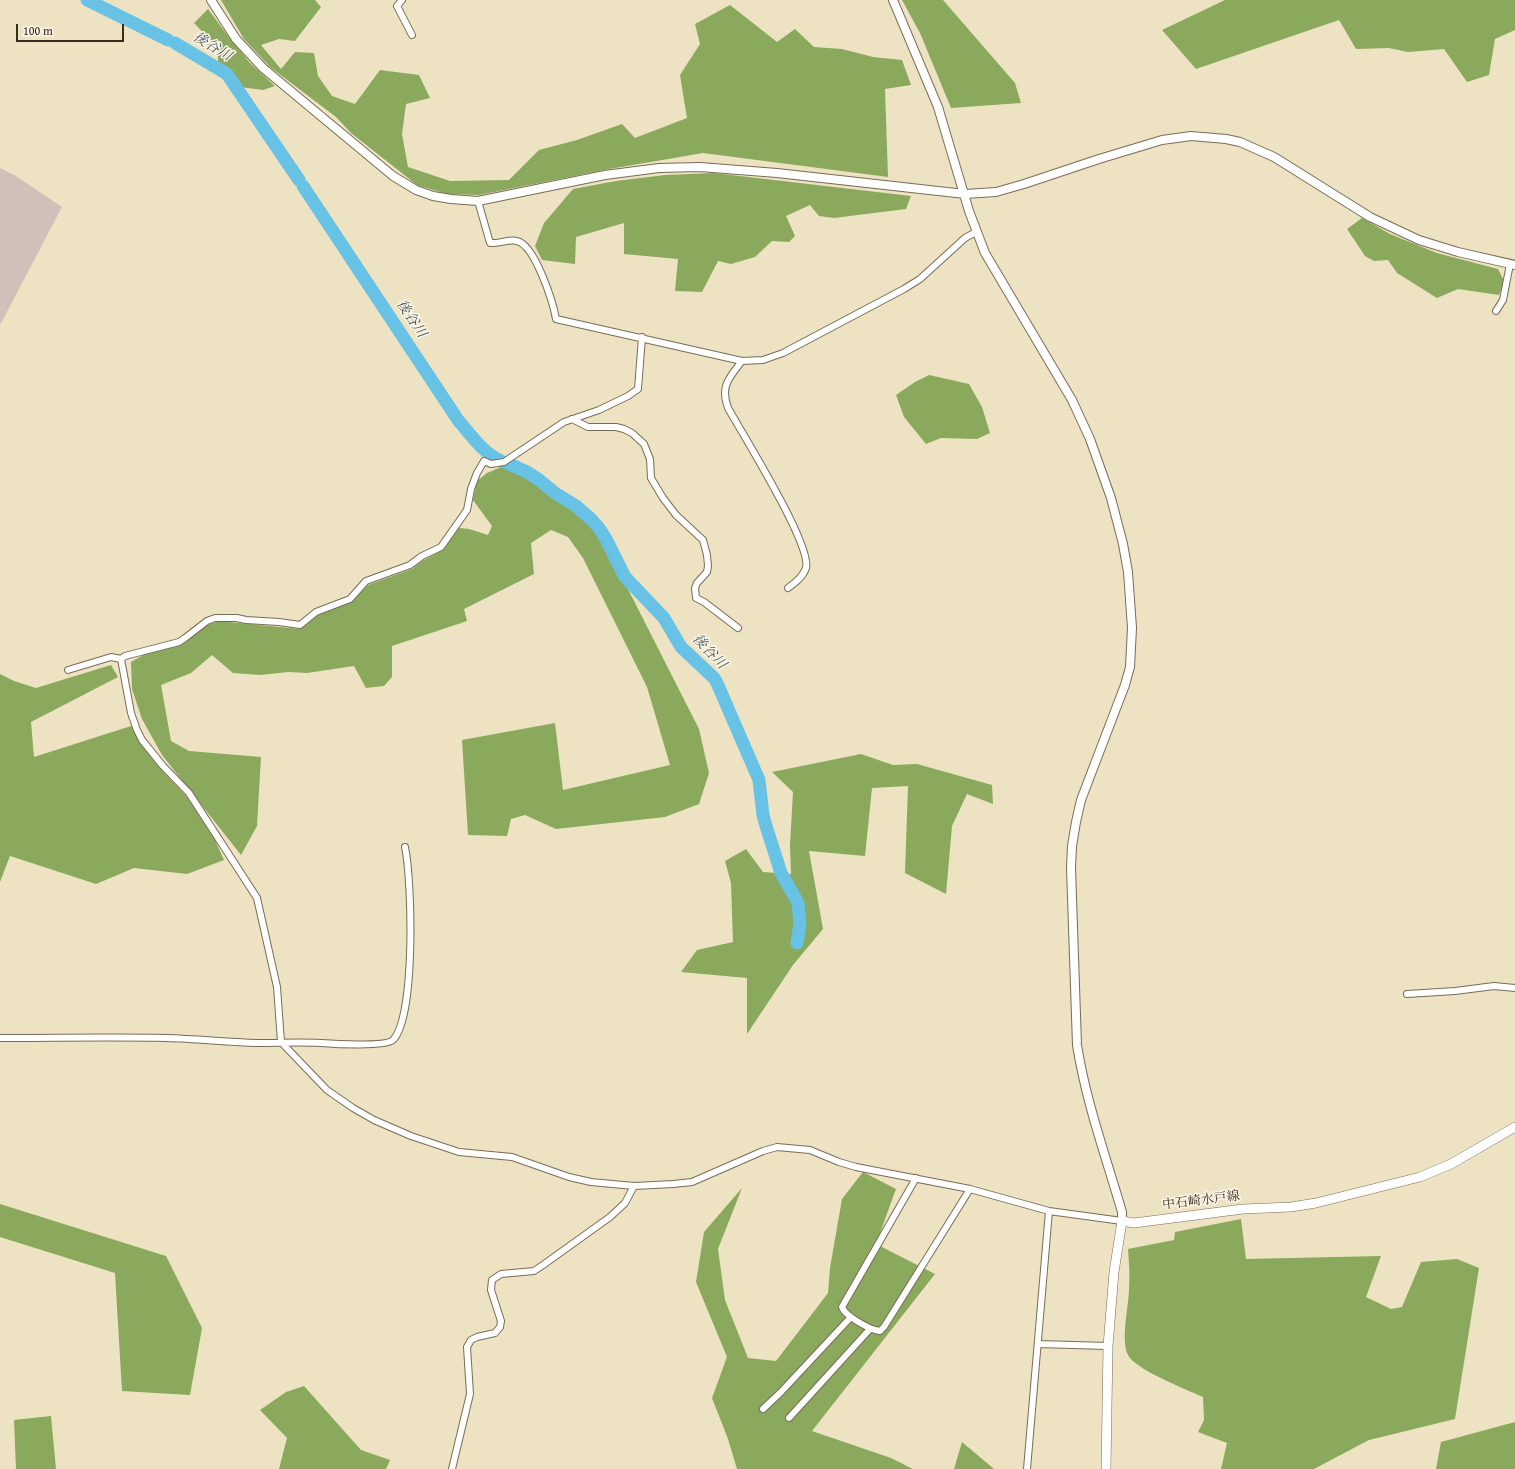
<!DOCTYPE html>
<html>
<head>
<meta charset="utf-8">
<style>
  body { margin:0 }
  #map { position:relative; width:1515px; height:1469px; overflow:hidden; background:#ede3c2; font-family:"Gentium Book Plus",serif }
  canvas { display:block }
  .scale { position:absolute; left:16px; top:24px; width:108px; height:18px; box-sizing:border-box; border:2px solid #3b2a1e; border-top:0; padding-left:5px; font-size:12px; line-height:14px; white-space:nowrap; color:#3b2a1e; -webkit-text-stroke:3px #fcf5e5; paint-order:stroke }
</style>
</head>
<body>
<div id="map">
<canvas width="1515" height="1469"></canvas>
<div class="scale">100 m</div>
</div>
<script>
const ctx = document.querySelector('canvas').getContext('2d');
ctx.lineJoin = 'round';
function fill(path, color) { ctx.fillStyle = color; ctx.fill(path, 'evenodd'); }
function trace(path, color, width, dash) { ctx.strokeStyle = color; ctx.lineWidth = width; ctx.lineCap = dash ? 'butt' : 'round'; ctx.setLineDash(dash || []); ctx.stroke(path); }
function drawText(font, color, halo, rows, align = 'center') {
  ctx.font = font + ' "Gentium Book Plus","Noto Serif JP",serif'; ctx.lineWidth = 3; ctx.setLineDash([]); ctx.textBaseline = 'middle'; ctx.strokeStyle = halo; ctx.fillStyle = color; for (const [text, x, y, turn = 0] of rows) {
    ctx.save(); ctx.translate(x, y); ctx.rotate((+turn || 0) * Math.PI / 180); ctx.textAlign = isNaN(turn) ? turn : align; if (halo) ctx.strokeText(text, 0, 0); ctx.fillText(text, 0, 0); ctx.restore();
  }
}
fill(new Path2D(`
  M0,168L16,176L62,207L0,325Z`), '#cfc0ba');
fill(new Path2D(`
  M221,0H315L321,7L295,41L279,39L261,45L281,69L295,52L314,53L318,76L332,96L355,104L380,70L419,75L430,98L406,104L402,134L408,167L450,181L509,180L539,150L577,140L622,124L635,138L687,118L680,75L700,44L695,24L730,5L777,42L795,29L814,47L842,49L873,57L902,60L911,85L885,89L888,177L703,153L604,170L479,195L447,194L417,185L351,133L336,117L270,67L244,39Z
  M902,0H943L1015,83L1021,103L951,108L920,33Z
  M1225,0H1515V30L1495,39L1489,75L1467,82L1444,49L1408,52L1389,48L1356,49L1339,20L1196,69L1162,30Z
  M208,9L231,40L250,63L275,86L263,90L240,87L218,61V48L194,23Z
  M714,173L911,196L906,209L834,218L819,216L810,205L786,216L795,236L789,242L772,241L755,257L731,264L718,261L702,292L675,291L678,259L624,254V223L576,237L575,264L542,260L535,246L544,223L573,189L616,181L665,175Z
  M1362,218L1390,234L1437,253L1498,269L1504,281L1499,295L1458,289L1437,298L1397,273L1388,260L1374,261L1365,256L1347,229Z
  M929,375L969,384L982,407L990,433L977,439L941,438L926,444L904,417L896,395L915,382Z
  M506,465L526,474L559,499L581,512L599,532L699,729L709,773L699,804L665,817L556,829L525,815L511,819L507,836L468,835L462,740L555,723L563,790L670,765L647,687L583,558L568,537L551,530L531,543L534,574L464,609L467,621L392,646V677L384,686L366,688L354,666L307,673L288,672L260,675L233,673L212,655L191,673L161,685L171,741L189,751L261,757L257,826L241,855L162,755L142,719L132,689L131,662L145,654L182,644L205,626L219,621L300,629L318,615L351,602L368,585L412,569L422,561L443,550L459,528L469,529L488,535L492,526L473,500L477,481L487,473Z
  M111,665L118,677L31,722L34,757L131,726L143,747L165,774L188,798L215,840L224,860L187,874L134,868L96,884L10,856L0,882V674L14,681L36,688Z
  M861,754L893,765L917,764L992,785L993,804L967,794L952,826L946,894L905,873L908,786L872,788L865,856L809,851L823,929L793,965L747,1034V978L681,972L697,950L733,942L731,883L725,861L746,849L763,872L791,874L790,845L793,792L772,772Z
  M863,1172L896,1189L876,1244L935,1274L812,1431L891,1458L913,1469H737L728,1439L712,1398L727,1357L696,1282L704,1232L742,1188L718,1249L725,1300L748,1358L776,1361L828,1293L830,1268L842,1199Z
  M0,1204L166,1256L202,1328L190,1395L122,1391L115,1273L0,1237Z
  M1241,1219L1246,1259L1381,1256L1366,1297L1391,1309L1402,1307L1421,1262L1457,1259L1479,1268L1455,1419L1369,1440L1314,1469H1221L1227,1443L1198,1432L1204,1420L1203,1397C1185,1389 1142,1372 1130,1358C1119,1345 1129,1306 1129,1289C1130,1276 1129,1262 1128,1249L1174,1240L1175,1232Z
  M304,1386L361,1450L390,1460L386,1469H279L287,1438L260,1410L286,1392Z
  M51,1416L56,1469H16L14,1420Z
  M1515,1422V1469H1436L1441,1442Z
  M962,1442L994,1469H954Z`), '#8aa95c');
trace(new Path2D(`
  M87,0L168,40
  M175,43L227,74L299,180
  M303,186L458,420C471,435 483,453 501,461
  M507,463L527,472L538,479L555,493L576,506L591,519L599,528L606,539L625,577L664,618L681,647L714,678L717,683L759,780L763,815L766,826L781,873L798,903L800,923L797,943`), '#67c2e5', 13);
const minor = new Path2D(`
  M402,0L397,6L412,35
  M478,201L490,243C498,244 509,239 517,241C535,245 553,302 556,319L742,361L763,360L783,353L904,289L920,279L965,238L976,232
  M1496,311L1503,300L1510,264
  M742,361C729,378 720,386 728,408C742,433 812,545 806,568C803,577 795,583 788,588
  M572,419L588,427H616L624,429L632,433L644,444L650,459L651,478L663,498L676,515L703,540L707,555L708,566L707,572L697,583L695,588L696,598L704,602L738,628
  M121,659L131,713L137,730L142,740L163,766L189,793L257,898L277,987L281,1042L327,1090L353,1108L374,1120L411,1136L459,1152L512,1157L569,1177L591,1182L634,1186L673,1184L692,1182L763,1151L777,1147L810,1150L839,1162L856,1167L970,1189L1049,1211L1122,1221
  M68,670L111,657L121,659L125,656L179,642L185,638L207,621L215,618H237L246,620L279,622L300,625L316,612L350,599L366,581L410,565L422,556L441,547L467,510L471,489L477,473L484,461L491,464L504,462L564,422L599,410L628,396L638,389L642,337
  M1407,994L1455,991L1494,986L1515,988
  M0,1038C55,1038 111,1037 167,1038C197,1039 227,1042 257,1043C279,1043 300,1042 321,1043C333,1044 386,1047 393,1040C416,1016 412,880 405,847
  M916,1178L842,1307C845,1316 866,1327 875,1330L880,1331L884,1327L970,1189
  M1038,1344L1108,1346
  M763,1409L781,1392L851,1317
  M789,1418L870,1329
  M452,1469L470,1394L467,1347L471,1340L477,1337L495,1333L500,1327L501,1321L491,1290L492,1280L501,1274L534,1271L543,1265L610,1217L625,1203L634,1186
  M1027,1469L1049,1211`);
const tertiary = new Path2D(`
  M211,0L236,39L263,68L393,176L416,190L433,196L451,199L478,201L605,175L659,168L700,167L777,173L965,194L996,192L1024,184L1099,159L1162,140L1191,136L1226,139L1240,142L1274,157L1370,217L1419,240L1458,252L1515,265
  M893,0L938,107L969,211L985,253L1072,400L1090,439L1111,498L1123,544L1128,572L1132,628L1130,667L1125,685L1081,800L1076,822L1072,846L1071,868L1077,1045C1086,1102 1106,1157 1122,1212V1221`);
const secondary = new Path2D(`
  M1106,1469L1108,1346L1114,1272L1122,1221L1134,1223L1243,1209L1291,1207L1316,1203L1420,1177L1451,1164L1515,1127`);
trace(minor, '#796b57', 8);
trace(tertiary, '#796b57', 10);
trace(secondary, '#796b57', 10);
trace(minor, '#fff', 6);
trace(tertiary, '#fff', 8);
trace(secondary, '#fff', 9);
drawText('13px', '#3b2a1e', '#fcf5e5', [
  ["中石崎水戸線",1201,1201,-7]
]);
drawText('italic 14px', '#48585a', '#fcf5e5', [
  ["後谷川",212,47,31],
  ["後谷川",411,319,56],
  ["後谷川",709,652,46]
]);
</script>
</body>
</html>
